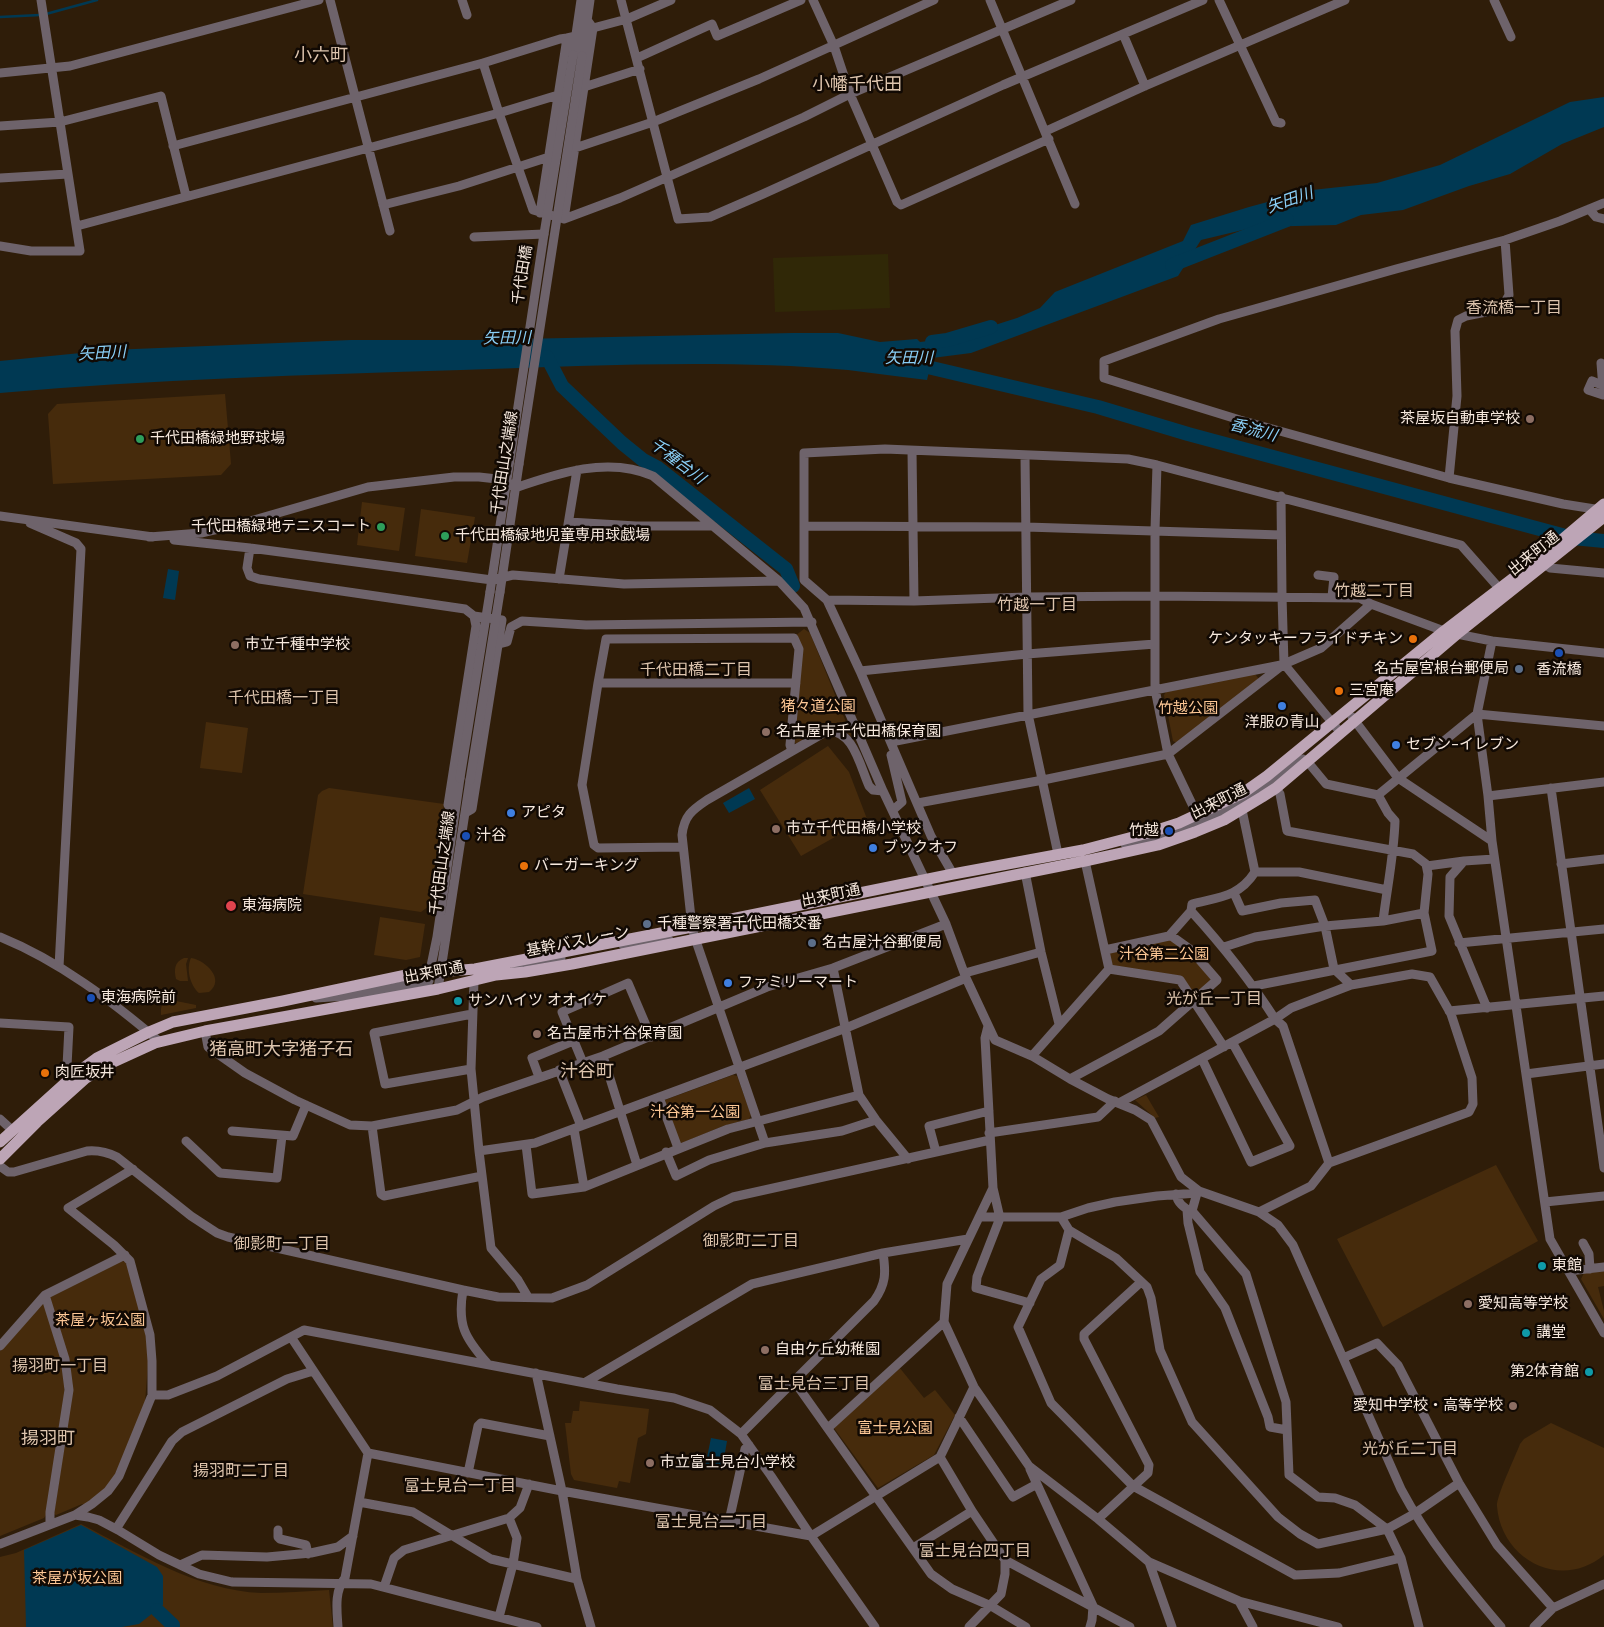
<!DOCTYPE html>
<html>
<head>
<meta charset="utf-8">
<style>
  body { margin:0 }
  canvas { display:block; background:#2f1d09 }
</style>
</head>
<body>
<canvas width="1604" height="1627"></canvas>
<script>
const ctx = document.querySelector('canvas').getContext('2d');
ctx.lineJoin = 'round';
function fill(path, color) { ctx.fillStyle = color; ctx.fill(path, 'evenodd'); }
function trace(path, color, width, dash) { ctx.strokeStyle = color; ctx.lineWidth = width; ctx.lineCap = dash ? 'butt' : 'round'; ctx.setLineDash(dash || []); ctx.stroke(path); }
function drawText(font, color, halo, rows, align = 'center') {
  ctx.font = font + ' "DM Sans","Noto Sans JP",sans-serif'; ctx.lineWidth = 5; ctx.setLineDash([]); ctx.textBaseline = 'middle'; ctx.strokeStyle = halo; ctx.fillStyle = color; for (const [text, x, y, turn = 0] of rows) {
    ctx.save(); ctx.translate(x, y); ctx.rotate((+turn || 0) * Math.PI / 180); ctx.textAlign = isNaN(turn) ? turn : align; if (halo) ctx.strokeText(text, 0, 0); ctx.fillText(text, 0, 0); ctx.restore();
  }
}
fill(new Path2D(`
  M225,394L231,464L221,475L53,484L48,414L57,404Z
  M362,502L405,508L399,551L357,545Z
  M421,509L475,517L467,563L415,556Z
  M804,629L810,633L852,737C833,717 816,733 797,744L794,742L795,636Z
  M1255,674L1258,678V681L1177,743L1173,741L1164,695L1166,692Z
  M206,722L248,728L242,773L200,768Z
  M828,746L849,772L867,819L801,856L760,790Z
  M329,788L444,804L429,906L421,912L303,894L318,795L322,791Z
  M380,917L425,924L420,957L406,960L374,955Z
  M1168,935L1189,951L1212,981L1196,993L1192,992L1182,976L1111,966L1108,953Z
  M184,958H188L186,964L188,981H180L176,979C174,970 174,962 184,958Z
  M191,958C205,960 226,979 209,992L199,993C190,985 186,969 191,958Z
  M171,1000L196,1005V1008L161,1015V1009L163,1001Z
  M733,1075L737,1076L751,1115L749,1119L723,1126L682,1143L678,1142L665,1100Z
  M1146,1095L1159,1117L1155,1118L1135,1100Z
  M1496,1165L1538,1241L1383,1327L1337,1239Z
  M121,1261L127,1262L147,1336L149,1351L145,1402L117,1473L104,1490L85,1505L82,1504L56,1515L54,1514L70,1407L49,1298L51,1294Z
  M1604,1271V1286L1598,1287L1604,1311V1319L1581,1279L1584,1273Z
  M44,1303C54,1334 64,1363 65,1396L46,1515L44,1518L0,1536V1351L37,1308Z
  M899,1367L924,1398L935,1390L955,1415L934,1455L878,1488L834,1428Z
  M580,1401L649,1409L646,1434L638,1438L630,1483L619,1481L617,1488L574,1480L571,1474L565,1423H571L573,1411H579Z
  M1551,1423L1604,1448V1555C1561,1591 1501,1560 1497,1506C1496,1497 1516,1455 1520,1444L1524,1439Z
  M81,1524C135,1552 199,1591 261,1593C284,1593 307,1591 329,1590L333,1627H0V1557L16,1553Z`), '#462b0c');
fill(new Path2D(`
  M888,254L890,308L775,312L773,258Z`), '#302807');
fill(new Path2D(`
  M1604,97V127L1562,144L1510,174L1469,186L1403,210L1361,215L1336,225L1255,227L1201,240L1178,276L971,353L932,358L927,380C900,377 874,373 848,370C720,359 590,366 461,370C307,375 153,379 0,393V361L111,350L351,340H475L793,333H838L880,342L917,339L920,342L954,338L1017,318L1040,308L1055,292L1183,241L1191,225L1249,207L1312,190L1377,183L1440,165L1570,102Z
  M168,569L179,571L175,600L163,598Z
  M749,788L755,799L729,813L723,803Z
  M711,1438L727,1441L722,1470L705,1467Z
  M81,1525L157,1567L163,1576V1605L139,1624L122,1627H26L24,1550Z`), '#003953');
trace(new Path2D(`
  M46,14L97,0
  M0,17L40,15`), '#003953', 2.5);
trace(new Path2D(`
  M1172,265L1287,220
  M932,342L947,340L991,327
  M547,357L562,386L622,443L643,460L658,468L786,569L793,586
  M914,361L919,365L1098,407L1188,434L1573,538L1604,541
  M157,1610L173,1625`), '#003953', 14);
trace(new Path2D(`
  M330,0L390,231
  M462,0L467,15
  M621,0L678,219L710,217L763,194L1003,85L1203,0
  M813,0L834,46L850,94L897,202L901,205L1049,139
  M990,0L1075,204
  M1219,0L1276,122L1281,123
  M1494,0L1511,37
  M588,21L593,28L627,19L671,0
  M1123,34L1145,86
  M573,55L581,0
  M582,56L590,0
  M637,58L712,24L717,36L801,0
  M483,63L499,113L533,210L564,219L620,198L804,117L850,94L1071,0
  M0,73L70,66L319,0
  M584,87L640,69
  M0,126L60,122L161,96L186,196
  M1046,131L1145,86L1345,0
  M173,146L483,63L560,39L567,38
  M575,148L653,122L759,79L934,0
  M0,178L68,174
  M383,205L459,186L549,157
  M1589,209L1596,217L1604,219
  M540,213L567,38L576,36
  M564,219L593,28
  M77,226L499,113L558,95
  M474,237L544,234L490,592
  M0,246L31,251H80L41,0
  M1601,363L1603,389
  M1602,385L1592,381L1588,390L1603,395
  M912,451L914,601
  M1025,456L1028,714L1058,854
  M1157,465L1155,530V689L1168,754L1204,829
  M1449,478L1457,396L1455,331L1458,320L1466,316L1501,309L1509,295L1505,240
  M1281,496L1282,596L1284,664L1340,732
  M1601,510L1563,504L1449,478L1240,420L1104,378V361L1219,319L1396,269L1505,240L1560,221L1604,203
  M0,516L153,537
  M569,522L636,526H712
  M30,523L76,543L81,549L59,967
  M804,526L1026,527L1281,535
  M149,537L201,533L240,524L368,487L454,477H479L506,480L515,488C558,473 609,456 653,476L779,581L804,608L883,791L946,924L966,978L995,1040L1032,1056L1070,1079L1108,1099L1135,1110L1151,1120L1181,1177L1199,1191L1259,1212L1278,1225L1293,1245L1401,1489C1428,1540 1464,1583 1501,1627
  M174,540L250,548L492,580L513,575L624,584L779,581
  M250,548L247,568L250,576L259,579L465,609L474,616L476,626L448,805L455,811
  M1545,565L1550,568L1604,573
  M1318,575L1334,577L1332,597
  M559,579L577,470
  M500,592L519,464
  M827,600L914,601L1026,597L1155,596L1360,598L1371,604L1444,631L1457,634L1492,641L1604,653
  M1492,641L1477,714L1488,796L1492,841
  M499,644L507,642L511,627L522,621L586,625L812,622
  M860,671L1027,654L1155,644
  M598,683L582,785L594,845L598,848L682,847
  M1352,717L1398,778L1492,841L1550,1239L1604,1333
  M891,742L1281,665
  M792,751L790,745L799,649L794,638L606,639L598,683H796
  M1307,761L1326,784L1378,795
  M1551,788L1604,1168
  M1488,796L1604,782
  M918,803L1043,780L1168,754L1284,664L1321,648L1371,604
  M893,810L902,802L891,755L895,753
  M465,813L472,809L502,620L474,616
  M1201,825L1256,791L1303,759
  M1125,844C1153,839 1181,833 1205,819
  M1464,861L1450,877L1449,916L1487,1008
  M1561,864L1604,859
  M1427,866L1464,861L1494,859
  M1025,872L1041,952L1059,1024
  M1255,872H1299L1387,890
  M953,874L931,836L860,671L827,600L804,580V453L885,449L1128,459L1157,465L1461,545L1499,588
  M1234,893L1242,911L1281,903L1315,900L1325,926L1334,969L1351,985
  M1383,921C1387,888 1394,855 1395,821L1388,813L1378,795L1477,714L1604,726
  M0,937C59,961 112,1001 160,1042
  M1459,943L1604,929
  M623,945L669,940
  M1224,947L1255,937L1325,926L1383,921L1424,913
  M1105,950L1169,936L1191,911L1192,904C1219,897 1239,897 1255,872L1242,810L1239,802L1235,797
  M833,968L859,1095L876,1120L908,1159
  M515,969L561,958
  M1109,969L1180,980L1224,1047
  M965,973L1041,952
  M474,981L471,1069L479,1151L491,1248L518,1280L528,1297
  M1254,986L1432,951L1424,913L1428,874L1426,864L1413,854L1287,831L1280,794L1276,788
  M438,989L470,780
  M426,990L437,937L460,778
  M316,998L347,996L429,981
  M1449,1011L1604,996
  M0,1023L69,1027L67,1066L74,1075
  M988,1026L985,1038L993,1188L947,1284L944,1322L974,1387L1029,1466L1098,1519L1149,1562L1239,1601L1338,1627
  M205,1031L208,1047L245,1073L295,1100L350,1125L372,1126L457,1110L483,1097L603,1056L767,987L833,968L946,924
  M603,1056L637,1165
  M1032,1056L1109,969L1085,861
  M1202,1059L1251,1162L1290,1146L1232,1042
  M583,1063L562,1012L628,983L651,1037
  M471,1069L385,1084L374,1033L472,1014
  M559,1070L581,1126
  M1526,1074L1604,1064
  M539,1077L532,1058L573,1041
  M1070,1079L1159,1031L1217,980L1191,950L1170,935
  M659,1097L678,1148
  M1119,1103L1275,1019C1250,980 1222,945 1191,911
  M0,1119L12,1130
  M876,1120L842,1131L765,1143L695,938L692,927L682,835C684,816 692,810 707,800L827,731C853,729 860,766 869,786L873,790L883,791
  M372,1126L381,1194L384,1196L482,1176
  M574,1129L584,1187
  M232,1131L293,1136L306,1105
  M989,1133L1098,1117L1115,1101
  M186,1141L220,1173L277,1178L282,1136
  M526,1145L532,1194L584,1187L728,1129L859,1095
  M479,1151L535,1143L846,1028L966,978
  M666,1152L676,1176L709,1160L765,1143
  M936,1152L929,1126L989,1111
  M0,1166L8,1172H14L87,1151C98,1150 107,1152 117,1157L191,1216L217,1233L228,1237L463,1290C457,1325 465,1338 487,1363
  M993,1188L1000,1218L977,1277L976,1288L1030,1303
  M1545,1202L1604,1196
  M1187,1210L1188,1223L1200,1272L1225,1308L1268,1417L1270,1427L1287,1430
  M1192,1211L1246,1274L1286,1402L1289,1475L1318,1497L1335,1498L1355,1505L1387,1529L1401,1558L1419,1627
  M1259,1212L1311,1186L1329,1163L1283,1026L1275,1019L1291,1008L1351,985L1412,974L1430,977L1451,1014L1472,1078L1473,1104L1469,1112L1329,1163
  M979,1217H1061L1088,1208L1115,1202L1157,1196L1197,1193L1192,1211C1184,1209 1177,1202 1176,1194
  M1061,1217L1069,1230L1060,1265L1041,1279L1018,1327L1051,1403L1133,1486L1295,1575L1339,1573L1401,1558
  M1069,1230L1116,1258L1147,1287L1151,1298L1160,1350L1192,1422L1278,1517L1300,1534L1318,1544L1387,1529L1414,1514L1459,1483
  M1583,1243L1589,1254L1590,1269
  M1569,1271L1604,1267
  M463,1290L498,1297L552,1298L587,1285L714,1206L733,1197L990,1140
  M45,1295L65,1359L69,1390L50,1512V1524
  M291,1337L368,1453L562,1491L811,1536L940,1457L974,1387
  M0,1346L45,1295L125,1255
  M1343,1358L1377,1343L1398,1365L1459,1483L1497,1545L1553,1608
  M536,1373L562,1491L577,1579L591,1627
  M794,1381L931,1574L952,1589L991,1606L1026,1627
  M586,1382L752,1284L883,1253L968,1239
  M152,1395H168L217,1376L304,1330L617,1389L674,1398L710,1410L741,1434L771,1476L811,1536L875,1627
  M959,1417L1013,1497L1037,1484
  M828,1428L944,1322
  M741,1434L874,1301C886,1284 886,1273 883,1253
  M940,1457L972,1511L1005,1560V1574L1001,1594L969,1627
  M1030,1469L1093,1606L1092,1620L1090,1627
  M468,1473L478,1426L481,1423L550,1436
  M359,1502L413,1512L491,1559L577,1579
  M75,1515L92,1504L108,1491L119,1476L152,1395V1361L150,1335L130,1261L114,1245L68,1208L133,1169
  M1098,1519L1148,1473L1149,1465L1084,1339V1334L1141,1282
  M729,1521L745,1449L749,1445
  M116,1529L172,1441L182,1432L287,1379L313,1371
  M278,1530V1537L280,1539L306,1545L308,1554
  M0,1544L75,1515L88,1517L99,1520L118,1530L159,1555L199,1574L232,1582L371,1584L537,1627
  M913,1548L972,1511
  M1005,1560L1130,1627
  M1149,1562L1172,1627
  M180,1565L202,1555L267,1557L311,1553L338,1547L353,1536
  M384,1587L394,1558L404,1550L509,1518L520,1508L529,1484
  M1239,1601L1253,1627
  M499,1617L513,1564L517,1538L509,1518
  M338,1627C337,1611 334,1591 345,1578L368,1453
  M1534,1627L1553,1608L1604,1584`), '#6e636b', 9);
trace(new Path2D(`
  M0,1142L74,1075L97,1058L149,1032L173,1022L283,1001L411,974L475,969L692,927L953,874L1083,850L1148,833L1179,823L1243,793L1267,776L1444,631L1551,549L1604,504
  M0,1159L37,1122L86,1078L109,1064L155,1043L205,1031L438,989L496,975L525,972L572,964L1085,861L1158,845L1195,832L1224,820L1262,797L1276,788L1457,634L1604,517`), '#bda5b6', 11);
trace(new Path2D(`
  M544,234L573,55
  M519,464L582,56
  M460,778L490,592
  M470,780L500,592`), '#6e636b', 9);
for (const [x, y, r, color] of [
  [1530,419,5,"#8d6e63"],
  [140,439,5,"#2e9e5b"],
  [381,527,5,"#2e9e5b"],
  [445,536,5,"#2e9e5b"],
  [1413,639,5,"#e8710a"],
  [235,645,5,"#8d6e63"],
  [1559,653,5,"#1a4fb4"],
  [1519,669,5,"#5c6f8a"],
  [1339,691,5,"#e8710a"],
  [1282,706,5,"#3f7fe0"],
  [766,732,5,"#8d6e63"],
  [1396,745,5,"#3f7fe0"],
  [511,813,5,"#3f7fe0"],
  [776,829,5,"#8d6e63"],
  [1169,831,5,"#1a4fb4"],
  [466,836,5,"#1a4fb4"],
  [873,848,5,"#3f7fe0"],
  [524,866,5,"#e8710a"],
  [231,906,6,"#e0444e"],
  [647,924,5,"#5c6f8a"],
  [812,943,5,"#5c6f8a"],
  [728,983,5,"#3f7fe0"],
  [91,998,5,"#1a4fb4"],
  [458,1001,5,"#0f9aa8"],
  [537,1034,5,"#8d6e63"],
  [45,1073,5,"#e8710a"],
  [1542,1266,5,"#0f9aa8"],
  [1468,1304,5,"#8d6e63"],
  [1526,1333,5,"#0f9aa8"],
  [765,1350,5,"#8d6e63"],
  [1589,1372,5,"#0f9aa8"],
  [1513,1406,5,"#8d6e63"],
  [650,1463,5,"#8d6e63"]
]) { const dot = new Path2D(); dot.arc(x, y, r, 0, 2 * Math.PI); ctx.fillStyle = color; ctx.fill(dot); trace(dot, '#110903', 2); }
drawText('15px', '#f7e9de', '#110903', [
  ["千代田橋",523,275,-81],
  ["千代田山之端線",505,463,-81],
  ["出来町通",1534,554,-39],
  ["出来町通",1219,802,-27],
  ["千代田山之端線",443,863,-82],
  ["出来町通",831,896,-12],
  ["基幹バスレーン",578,942,-11],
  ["出来町通",434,973,-11]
]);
drawText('15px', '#f7e9de', '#110903', [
  ["茶屋坂自動車学校",1520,419,"right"],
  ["千代田橋緑地野球場",150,439],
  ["千代田橋緑地テニスコート",371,527,"right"],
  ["千代田橋緑地児童専用球戯場",455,536],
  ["ケンタッキーフライドチキン",1403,639,"right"],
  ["市立千種中学校",245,645],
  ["名古屋宮根台郵便局",1509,669,"right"],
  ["香流橋",1559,670,"center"],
  ["三宮庵",1349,691],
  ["洋服の青山",1282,723,"center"],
  ["名古屋市千代田橋保育園",776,732],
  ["セブン-イレブン",1406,745],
  ["アピタ",521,813],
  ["市立千代田橋小学校",786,829],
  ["竹越",1159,831,"right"],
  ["汁谷",476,836],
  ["ブックオフ",883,848],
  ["バーガーキング",534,866],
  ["東海病院",242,906],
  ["千種警察署千代田橋交番",657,924],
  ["名古屋汁谷郵便局",822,943],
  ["ファミリーマート",738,983],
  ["東海病院前",101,998],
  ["サンハイツ オオイケ",468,1001],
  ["名古屋市汁谷保育園",547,1034],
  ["肉匠坂井",55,1073],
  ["東館",1552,1266],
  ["愛知高等学校",1478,1304],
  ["講堂",1536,1333],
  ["自由ケ丘幼稚園",775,1350],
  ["第2体育館",1579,1372,"right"],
  ["愛知中学校・高等学校",1503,1406,"right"],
  ["市立富士見台小学校",660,1463]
], 'left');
drawText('15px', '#fdc795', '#110903', [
  ["猪々道公園",818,707],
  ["竹越公園",1188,709],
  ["汁谷第二公園",1164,955],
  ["汁谷第一公園",695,1113],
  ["茶屋ヶ坂公園",100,1321],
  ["富士見公園",895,1429],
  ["茶屋が坂公園",77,1579]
]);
drawText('italic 16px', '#89cef6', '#110903', [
  ["矢田川",1290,201,-19],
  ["矢田川",507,339,-1],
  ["矢田川",102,354,-3],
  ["矢田川",909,359],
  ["香流川",1253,431,15],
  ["千種台川",677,462,37]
]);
drawText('16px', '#ddc4ad', '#110903', [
  ["香流橋一丁目",1514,309],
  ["竹越二丁目",1374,592],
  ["竹越一丁目",1037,606],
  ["千代田橋二丁目",696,671],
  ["千代田橋一丁目",284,699],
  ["光が丘一丁目",1214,1000],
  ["御影町二丁目",751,1242],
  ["御影町一丁目",282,1245],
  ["揚羽町一丁目",60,1367],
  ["富士見台三丁目",814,1385],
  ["光が丘二丁目",1410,1450],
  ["揚羽町二丁目",241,1472],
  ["富士見台一丁目",460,1487],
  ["富士見台二丁目",711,1523],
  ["富士見台四丁目",975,1552]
]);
drawText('18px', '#ddc4ad', '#110903', [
  ["小六町",321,56],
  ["小幡千代田",857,85],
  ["猪高町大字猪子石",281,1050],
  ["汁谷町",587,1072],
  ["揚羽町",48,1439]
]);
</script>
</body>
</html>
